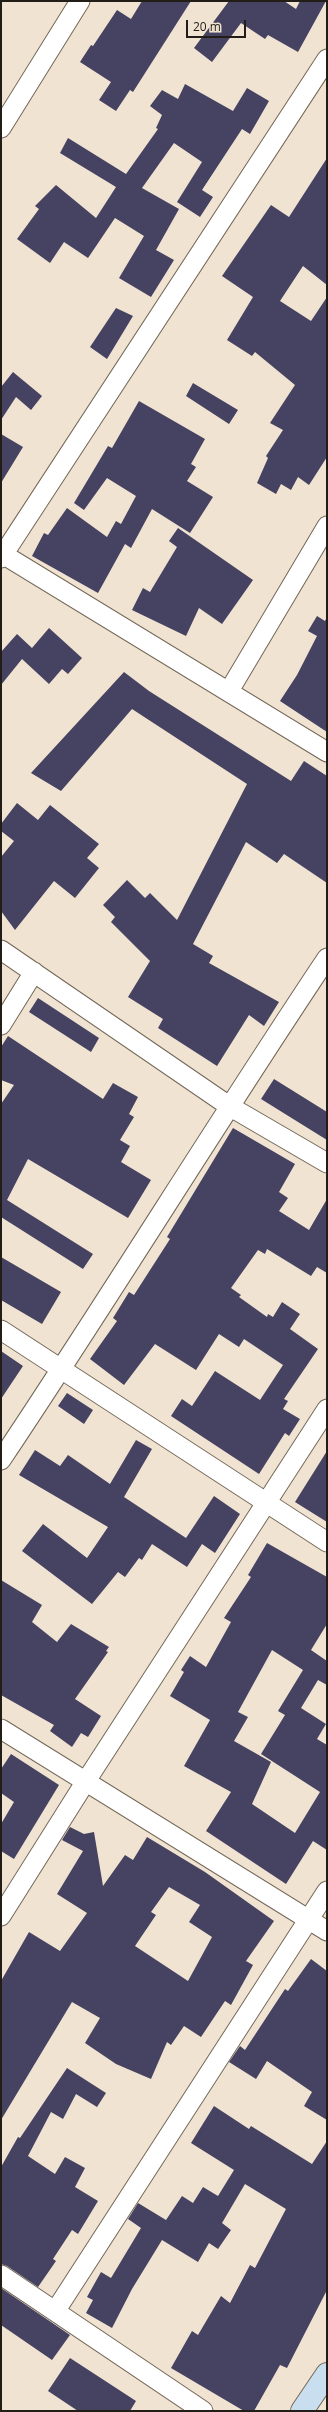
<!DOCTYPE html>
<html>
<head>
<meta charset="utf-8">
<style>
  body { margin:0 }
  #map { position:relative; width:328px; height:2412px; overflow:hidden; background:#f0e3d1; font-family:"Open Sans",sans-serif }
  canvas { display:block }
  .frame { position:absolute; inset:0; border:2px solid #221d17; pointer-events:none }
  .scale { position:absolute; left:186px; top:20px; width:60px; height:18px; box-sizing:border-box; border:2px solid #221d17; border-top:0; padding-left:5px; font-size:12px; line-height:14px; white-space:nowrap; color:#221d17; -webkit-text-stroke:3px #f0e3d1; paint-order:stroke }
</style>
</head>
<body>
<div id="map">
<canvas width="328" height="2412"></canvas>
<div class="frame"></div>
<div class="scale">20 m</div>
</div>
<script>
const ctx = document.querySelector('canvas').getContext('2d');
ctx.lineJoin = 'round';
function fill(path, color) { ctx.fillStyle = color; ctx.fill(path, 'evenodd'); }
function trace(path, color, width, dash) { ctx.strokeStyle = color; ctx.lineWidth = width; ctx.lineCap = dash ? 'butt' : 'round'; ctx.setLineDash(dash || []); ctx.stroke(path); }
fill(new Path2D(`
  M142,1H191L133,92L130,90L116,111L99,100L111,82L80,62L91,45L93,46L117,10L131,19Z
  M229,1H284L296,9L300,1H326L298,52L268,35L265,39L241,23L212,62L194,48Z
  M185,84L233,111L247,88L269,101L250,134L242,129L202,190L213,197L200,217L177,202L202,162L174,143L142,188L179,209L156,250L174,260L151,297L119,278L144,236L115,218L88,258L64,242L50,263L17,239L39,209L35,206L56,185L96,218L116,187L60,153L68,138L126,174L158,129L156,128L162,115L150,106L162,90L178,99Z
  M327,158V285L303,266L280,301L311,321L327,297V457L309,485L298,477L291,490L281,484L276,494L257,483L268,458L266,456L283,430L270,423L295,385L255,352L252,356L227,340L253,297L222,276L271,205L289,217Z
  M116,308L133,316L107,359L90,347Z
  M13,372L42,396L31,410L16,397L1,420V387Z
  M193,383L238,410L229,424L186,396Z
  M139,401L205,439L191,464L196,467L187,481L213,497L190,533L152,509L131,548L125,544L98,593L32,556L44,533L48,535L67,508L107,537L116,521L121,524L136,496L107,478L84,510L74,503L108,446L112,448Z
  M1,434L23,447L1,483Z
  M178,528L253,580L222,624L199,608L186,636L132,610L143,588L150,592L177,547L169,541Z
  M317,616L325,621L327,617V732L280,701L297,675L317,636L308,631Z
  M49,628L82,658L68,674L62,669L49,684L22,659L1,685V652L17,634L32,648Z
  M124,672L149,691L291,781L304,761L327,776V883L284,854L277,863L246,842L193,944L213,956L209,963L279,1002L264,1026L249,1015L217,1066L158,1028L163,1019L128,997L150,961L111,922L115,917L103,905L127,880L145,898L150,893L177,920L247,784L132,709L61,791L31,773Z
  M17,803L38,820L50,805L99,844L87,858L99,868L75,898L54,881L15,930L1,911V857L14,841L1,831V824Z
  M38,998L99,1038L91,1052L29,1012Z
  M8,1036L103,1099L113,1083L138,1097L129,1114L134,1117L120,1140L130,1146L121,1162L151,1180L128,1218L28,1159L7,1200L93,1254L83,1269L1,1217V1104L14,1085L1,1080V1047Z
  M274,1079L327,1112V1140L261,1099Z
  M233,1128L295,1164L279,1192L288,1198L279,1211L309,1230L327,1199V1273L317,1267L311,1276L267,1249L265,1254L258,1250L231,1288L241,1295L239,1297L267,1317L268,1314L273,1317L282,1302L300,1314L290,1329L318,1349L284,1399L288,1401L283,1409L300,1419L289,1436L285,1433L259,1474L171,1416L182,1399L192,1406L215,1371L260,1400L283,1365L244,1339L239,1347L219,1334L196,1370L155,1344L124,1385L90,1359L117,1321L113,1318L129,1292L134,1295L170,1239L167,1237Z
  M1,1257L61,1292L42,1324L1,1300Z
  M1,1351L23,1366L1,1399Z
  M67,1393L93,1410L84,1424L58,1406Z
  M136,1440L152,1449L124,1497L186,1538L214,1496L240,1514L215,1553L202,1544L187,1567L152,1544L142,1560L139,1558L125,1577L118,1572L92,1604L22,1551L43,1524L87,1558L108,1527L19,1475L35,1450L60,1466L68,1455L110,1484Z
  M327,1451V1522L295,1502Z
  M267,1543L327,1577V1624L311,1650L327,1661V1685L318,1680L301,1708L326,1724L317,1739L327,1745V1850L313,1841L286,1884L206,1831L231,1792L184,1766L210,1720L170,1696L184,1672L181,1670L190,1656L206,1667L231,1622L224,1618L251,1577L248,1575ZM272,1650L303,1670L278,1711L285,1715L261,1754L320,1792L295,1833L252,1804L271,1762L234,1741L248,1717L238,1712Z
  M1,1580L42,1605L32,1622L57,1642L71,1624L109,1647L106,1651L108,1652L75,1699L101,1716L88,1737L81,1733L72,1747L50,1731L54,1725L1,1695Z
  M11,1754L59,1785L14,1859L1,1851V1824L14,1802L1,1793V1769Z
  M70,1827L84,1834L94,1832L103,1886L125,1855L133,1860L147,1837L205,1872L274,1921L246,1961L253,1965L231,2005L225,2001L201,2037L184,2026L171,2045L167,2042L151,2079L116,2064L85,2043L100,2018L72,2002L1,2120V1981L29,1932L60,1951L87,1913L57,1894L83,1851L62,1840ZM169,1887L200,1905L189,1922L212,1937L188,1981L135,1946L156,1915L151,1912Z
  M311,1959L327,1971V2120L304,2106L312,2092L267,2061L256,2079L229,2062L240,2046L245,2050L285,1989L288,1991Z
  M67,2068L106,2093L97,2107L76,2094L63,2119L51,2112L28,2156L55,2174L65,2157L85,2168L75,2187L98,2201L78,2234L72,2230L53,2259L56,2261L38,2287L7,2266L1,2264V2167L18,2137L20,2138Z
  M214,2106L249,2129L251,2126L312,2164L327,2141V2290L287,2368L280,2365L254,2411H244L171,2368L192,2331L198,2335L221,2296L230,2303L250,2265L255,2268L286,2209L245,2184L222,2223L231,2230L218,2249L209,2243L198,2262L162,2240L132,2289L112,2328L86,2313L93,2300L87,2297L101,2272L111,2278L141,2228L128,2219L138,2203L166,2220L182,2196L193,2203L203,2187L218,2196L234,2170L191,2143Z
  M1,2288L70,2335L52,2360L1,2325Z
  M70,2358L136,2401L130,2411H78L48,2391Z`), '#464261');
const street = new Path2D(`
  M1,128L80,1
  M1,553L327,752
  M1,558L327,59
  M229,691L327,526
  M1,950L229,1106L327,1163
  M1,1025L34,972
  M1,1330L327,1542
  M1,1460C112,1294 216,1124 327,958
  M1,1729L327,1931
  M1,1916L86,1781L327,1409
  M1,2275L203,2411
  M56,2310L327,1891`);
const secondary = new Path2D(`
  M302,2411L327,2374`);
trace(street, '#736758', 21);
trace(secondary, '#736758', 24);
trace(street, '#fff', 19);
trace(secondary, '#c9dff0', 22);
</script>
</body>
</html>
